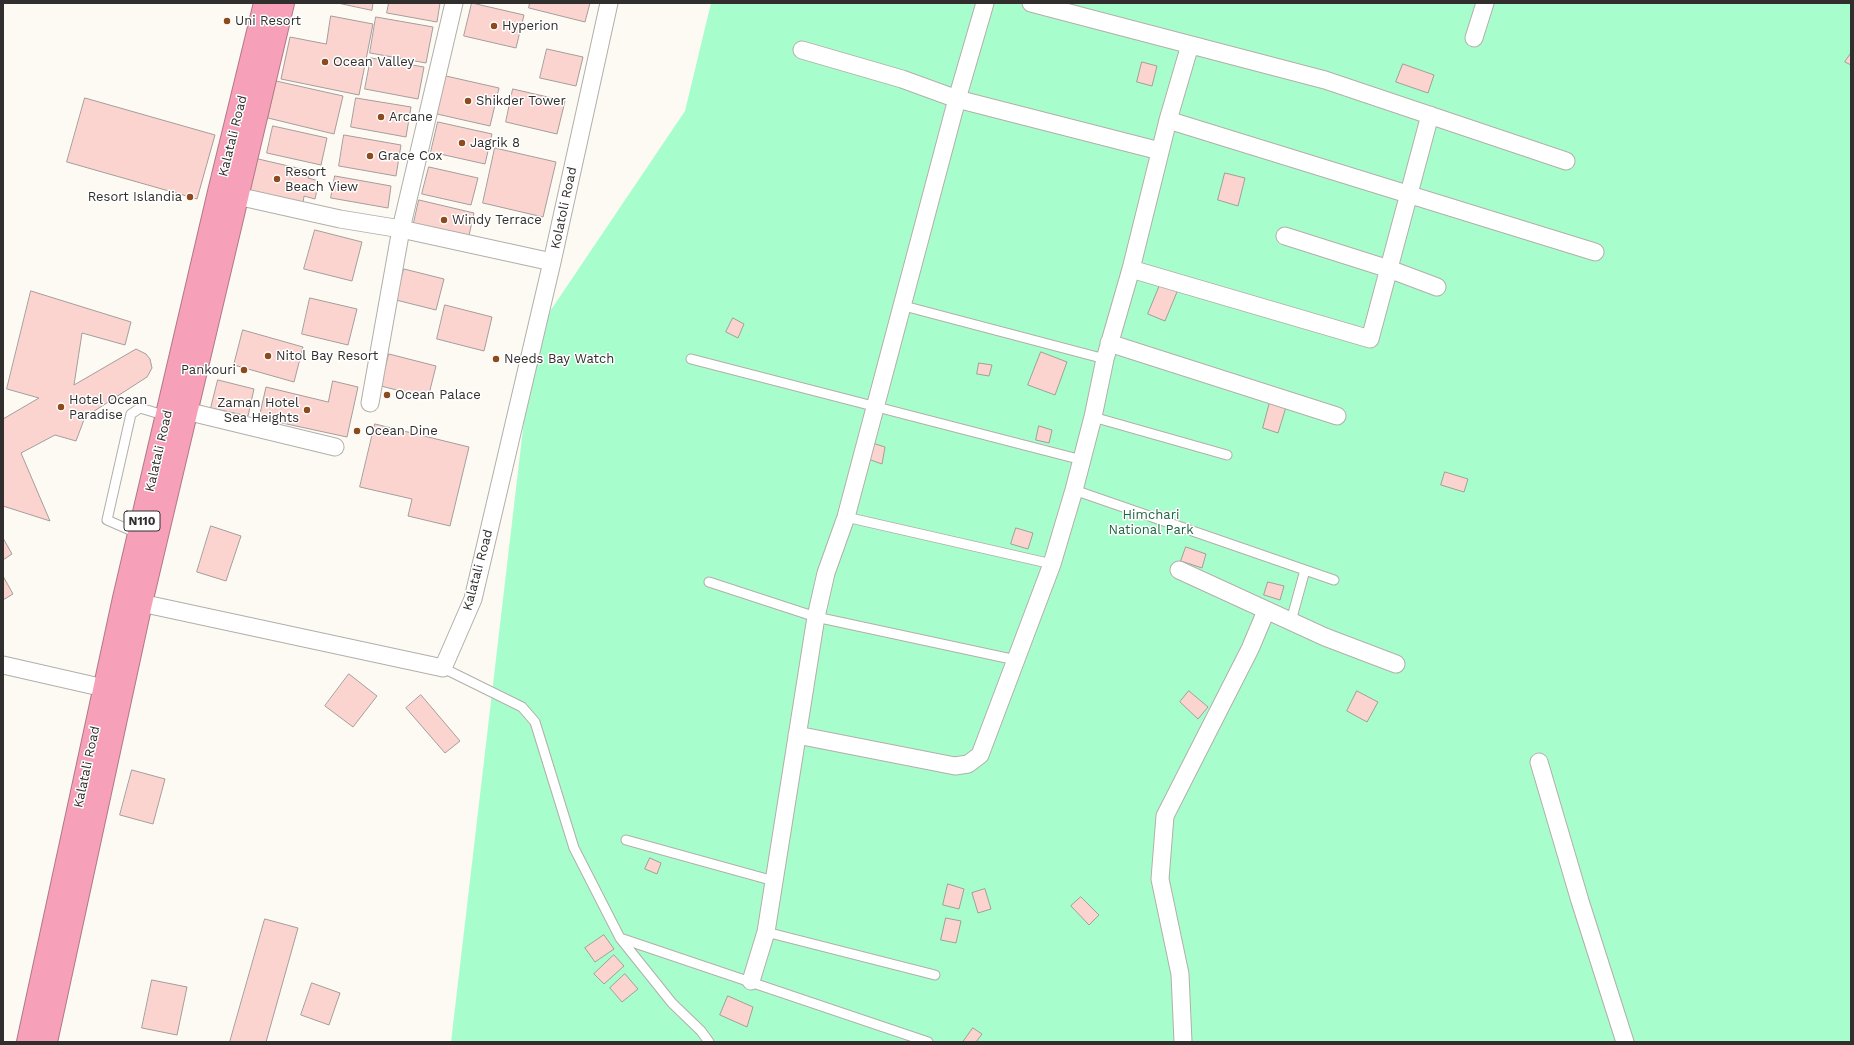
<!DOCTYPE html>
<html>
<head>
<meta charset="utf-8">
<style>
  body { margin:0 }
  #map { position:relative; width:1854px; height:1045px; overflow:hidden; background:#fdfaf4; font-family:"Work Sans",sans-serif }
  canvas { display:block }
  .frame { position:absolute; inset:0; border:4px solid #302f2d; pointer-events:none }
</style>
</head>
<body>
<div id="map">
<canvas width="1854" height="1045"></canvas>
<div class="frame"></div>
</div>
<script>
const ctx = document.querySelector('canvas').getContext('2d');
ctx.lineJoin = 'round';
function fill(path, color) { ctx.fillStyle = color; ctx.fill(path, 'evenodd'); }
function trace(path, color, width, dash) { ctx.strokeStyle = color; ctx.lineWidth = width; ctx.lineCap = dash ? 'butt' : 'round'; ctx.setLineDash(dash || []); ctx.stroke(path); }
function drawText(font, color, halo, rows, align = 'center') {
  ctx.font = font + ' "Work Sans",sans-serif'; ctx.lineWidth = 3; ctx.setLineDash([]); ctx.textBaseline = 'middle'; ctx.strokeStyle = halo; ctx.fillStyle = color; for (const [text, x, y, turn = 0] of rows) {
    ctx.save(); ctx.translate(x, y); ctx.rotate((+turn || 0) * Math.PI / 180); ctx.textAlign = isNaN(turn) ? turn : align; if (halo) ctx.strokeText(text, 0, 0); ctx.fillText(text, 0, 0); ctx.restore();
  }
}
fill(new Path2D(`
  M711,3H1851V1042H451L534,335L685,111Z`), '#a7fecc');
const building = new Path2D(`
  M338,3H373L372,10Z
  M389,3H440L437,22L387,13Z
  M472,3L524,15L516,48L464,36Z
  M530,3H590L585,22L529,8Z
  M331,16L373,24L359,95L281,79L290,37L326,44Z
  M376,17L433,27L426,63L370,53Z
  M547,49L583,57L576,86L540,78Z
  M1851,53V65L1845,62Z
  M371,58L424,67L418,99L365,89Z
  M1142,62L1157,66L1152,86L1137,82Z
  M1403,64L1434,75L1428,93L1396,82Z
  M446,76L499,88L490,126L437,114Z
  M276,81L343,96L334,134L268,118Z
  M513,89L565,101L557,134L506,122Z
  M85,98L215,135L197,199L67,162Z
  M356,98L411,107L406,137L351,127Z
  M438,122L492,134L485,164L431,152Z
  M273,126L327,138L321,165L267,153Z
  M344,135L401,145L396,176L339,166Z
  M495,148L556,162L543,217L483,203Z
  M254,158L310,171L308,178L319,181L315,199L304,196L303,203L249,190Z
  M429,167L478,178L471,205L422,194Z
  M1225,173L1245,178L1238,206L1218,200Z
  M335,176L391,186L388,208L331,198Z
  M419,200L474,213L468,240L413,227Z
  M315,230L362,242L352,281L304,269Z
  M404,269L444,279L436,310L396,300Z
  M1162,280L1179,287L1165,321L1148,314Z
  M31,291L131,322L125,345L82,333L74,385L136,349L146,354L150,359L152,368L147,377L85,417L76,441L55,435L21,453L50,521L3,506V419L39,398L7,389Z
  M310,298L357,309L348,345L302,334Z
  M445,305L492,317L484,351L437,339Z
  M733,318L744,324L738,338L726,332Z
  M243,330L303,347L294,382L234,365Z
  M1041,352L1067,362L1055,395L1028,385Z
  M389,354L436,366L428,398L381,386Z
  M979,363L992,365L989,376L977,374Z
  M218,380L254,389L248,416L211,408Z
  M333,381L358,387L347,437L259,418L266,387L328,402Z
  M1270,402L1286,407L1278,433L1263,428Z
  M375,424L469,447L450,526L408,516L412,499L360,487Z
  M1039,426L1052,430L1049,443L1036,440Z
  M869,442L885,447L882,464L865,458Z
  M1445,472L1468,479L1464,492L1441,485Z
  M211,526L241,536L226,581L197,572Z
  M1016,528L1033,533L1028,549L1011,544Z
  M3,538L12,554L3,560Z
  M1186,547L1206,554L1202,568L1181,561Z
  M3,576L13,594L3,600Z
  M1268,582L1284,586L1280,600L1264,595Z
  M349,674L377,696L353,727L325,706Z
  M1189,691L1208,707L1198,719L1180,702Z
  M1357,691L1378,702L1367,722L1347,711Z
  M421,695L460,741L445,753L406,708Z
  M132,770L165,779L153,824L120,815Z
  M650,858L661,863L657,874L645,869Z
  M948,884L964,889L959,909L943,905Z
  M985,889L991,909L978,913L972,893Z
  M1081,897L1099,915L1089,925L1071,906Z
  M946,918L961,921L956,943L941,940Z
  M265,919L298,928L266,1042H230Z
  M604,935L614,949L595,962L585,948Z
  M614,955L624,966L604,984L594,974Z
  M625,974L638,989L622,1002L610,988Z
  M152,980L187,987L177,1035L142,1028Z
  M312,983L340,993L329,1025L301,1015Z
  M728,996L753,1007L747,1027L720,1015Z
  M973,1028L982,1034L976,1042H963Z`);
fill(building, '#fcd4cf');
trace(building, '#a49d9c', 1);
const lane = new Path2D(`
  M904,306L1105,359
  M691,359L1082,460
  M1093,417L1227,455
  M1074,490L1334,580
  M846,517L1052,564
  M139,534L107,520L131,414L140,408L167,416
  M709,582L816,617L1016,660
  M1291,621L1305,570
  M443,668L522,707L535,722L574,848L620,938L672,1003L701,1031L709,1042
  M626,840L774,881
  M766,932L935,975
  M620,938L928,1042`);
const street = new Path2D(`
  M1031,3L1325,80L1566,161
  M1474,38L1485,3
  M802,50L902,79L957,99L1160,151
  M1168,120L1595,252
  M237,196L340,219L401,229L552,262
  M1285,236L1389,269L1437,287
  M1131,269L1370,339L1430,115
  M1109,343L1337,416
  M370,403L401,229L454,3
  M186,411L335,447
  M1179,570L1325,637L1396,664
  M141,603L443,668L473,599L552,262L609,3
  M3,665L104,688
  M797,735L955,766L968,764L980,755L1052,564L1074,490L1093,417L1105,359L1131,269L1168,120L1190,45
  M1539,762L1580,901L1625,1042
  M751,981L766,932L816,617L826,573L846,517L957,99L985,3
  M1183,1042L1180,974L1160,879L1165,816L1250,649L1266,611`);
const highway = new Path2D(`
  M28,1042L124,598L219,192L265,3
  M46,1042L141,603L283,3`);
trace(lane, '#b2afaa', 11);
trace(street, '#b2afaa', 19);
trace(highway, '#b17888', 24);
trace(lane, '#fff', 9);
trace(street, '#fff', 17);
trace(highway, '#f6a0b9', 22);
for (const [x, y, r, color] of [
  [227,21,4,"#8d4a1c"],
  [494,26,4,"#8d4a1c"],
  [325,62,4,"#8d4a1c"],
  [468,101,4,"#8d4a1c"],
  [381,117,4,"#8d4a1c"],
  [462,143,4,"#8d4a1c"],
  [370,156,4,"#8d4a1c"],
  [277,179,4,"#8d4a1c"],
  [190,197,4,"#8d4a1c"],
  [444,220,4,"#8d4a1c"],
  [268,356,4,"#8d4a1c"],
  [496,359,4,"#8d4a1c"],
  [244,370,4,"#8d4a1c"],
  [387,395,4,"#8d4a1c"],
  [61,407,4,"#8d4a1c"],
  [307,410,4,"#8d4a1c"],
  [357,431,4,"#8d4a1c"]
]) { const dot = new Path2D(); dot.arc(x, y, r, 0, 2 * Math.PI); ctx.fillStyle = color; ctx.fill(dot); trace(dot, '#fff', 1.5); }
for (const [x, y, w] of [
  [142,521,36]
]) { const box = new Path2D(); box.roundRect(x - w / 2, y - 10, w, 20, 3); ctx.fillStyle = '#fff'; ctx.fill(box); trace(box, '#302f2d', 1); }
drawText('bold 12px', '#302f2d', null, [
  ["N110",142,521]
]);
drawText('13px', '#302f2d', '#fff', [
  ["Uni Resort",235,21],
  ["Hyperion",502,26],
  ["Ocean Valley",333,62],
  ["Shikder Tower",476,101],
  ["Arcane",389,117],
  ["Jagrik 8",470,143],
  ["Grace Cox",378,156],
  ["Resort",285,172],
  ["Beach View",285,187],
  ["Resort Islandia",182,197,"right"],
  ["Windy Terrace",452,220],
  ["Nitol Bay Resort",276,356],
  ["Needs Bay Watch",504,359],
  ["Pankouri",236,370,"right"],
  ["Ocean Palace",395,395],
  ["Hotel Ocean",69,400],
  ["Paradise",69,415],
  ["Zaman Hotel",299,403,"right"],
  ["Sea Heights",299,418,"right"],
  ["Ocean Dine",365,431]
], 'left');
drawText('13px', '#302f2d', '#fff', [
  ["Kalatali Road",233,136,-76],
  ["Kolatoli Road",564,208,-78],
  ["Kalatali Road",159,451,-77],
  ["Kalatali Road",478,570,-75],
  ["Kalatali Road",87,767,-78]
]);
drawText('13px', '#216443', '#fff', [
  ["Himchari",1151,515],
  ["National Park",1151,530]
]);
</script>
</body>
</html>
